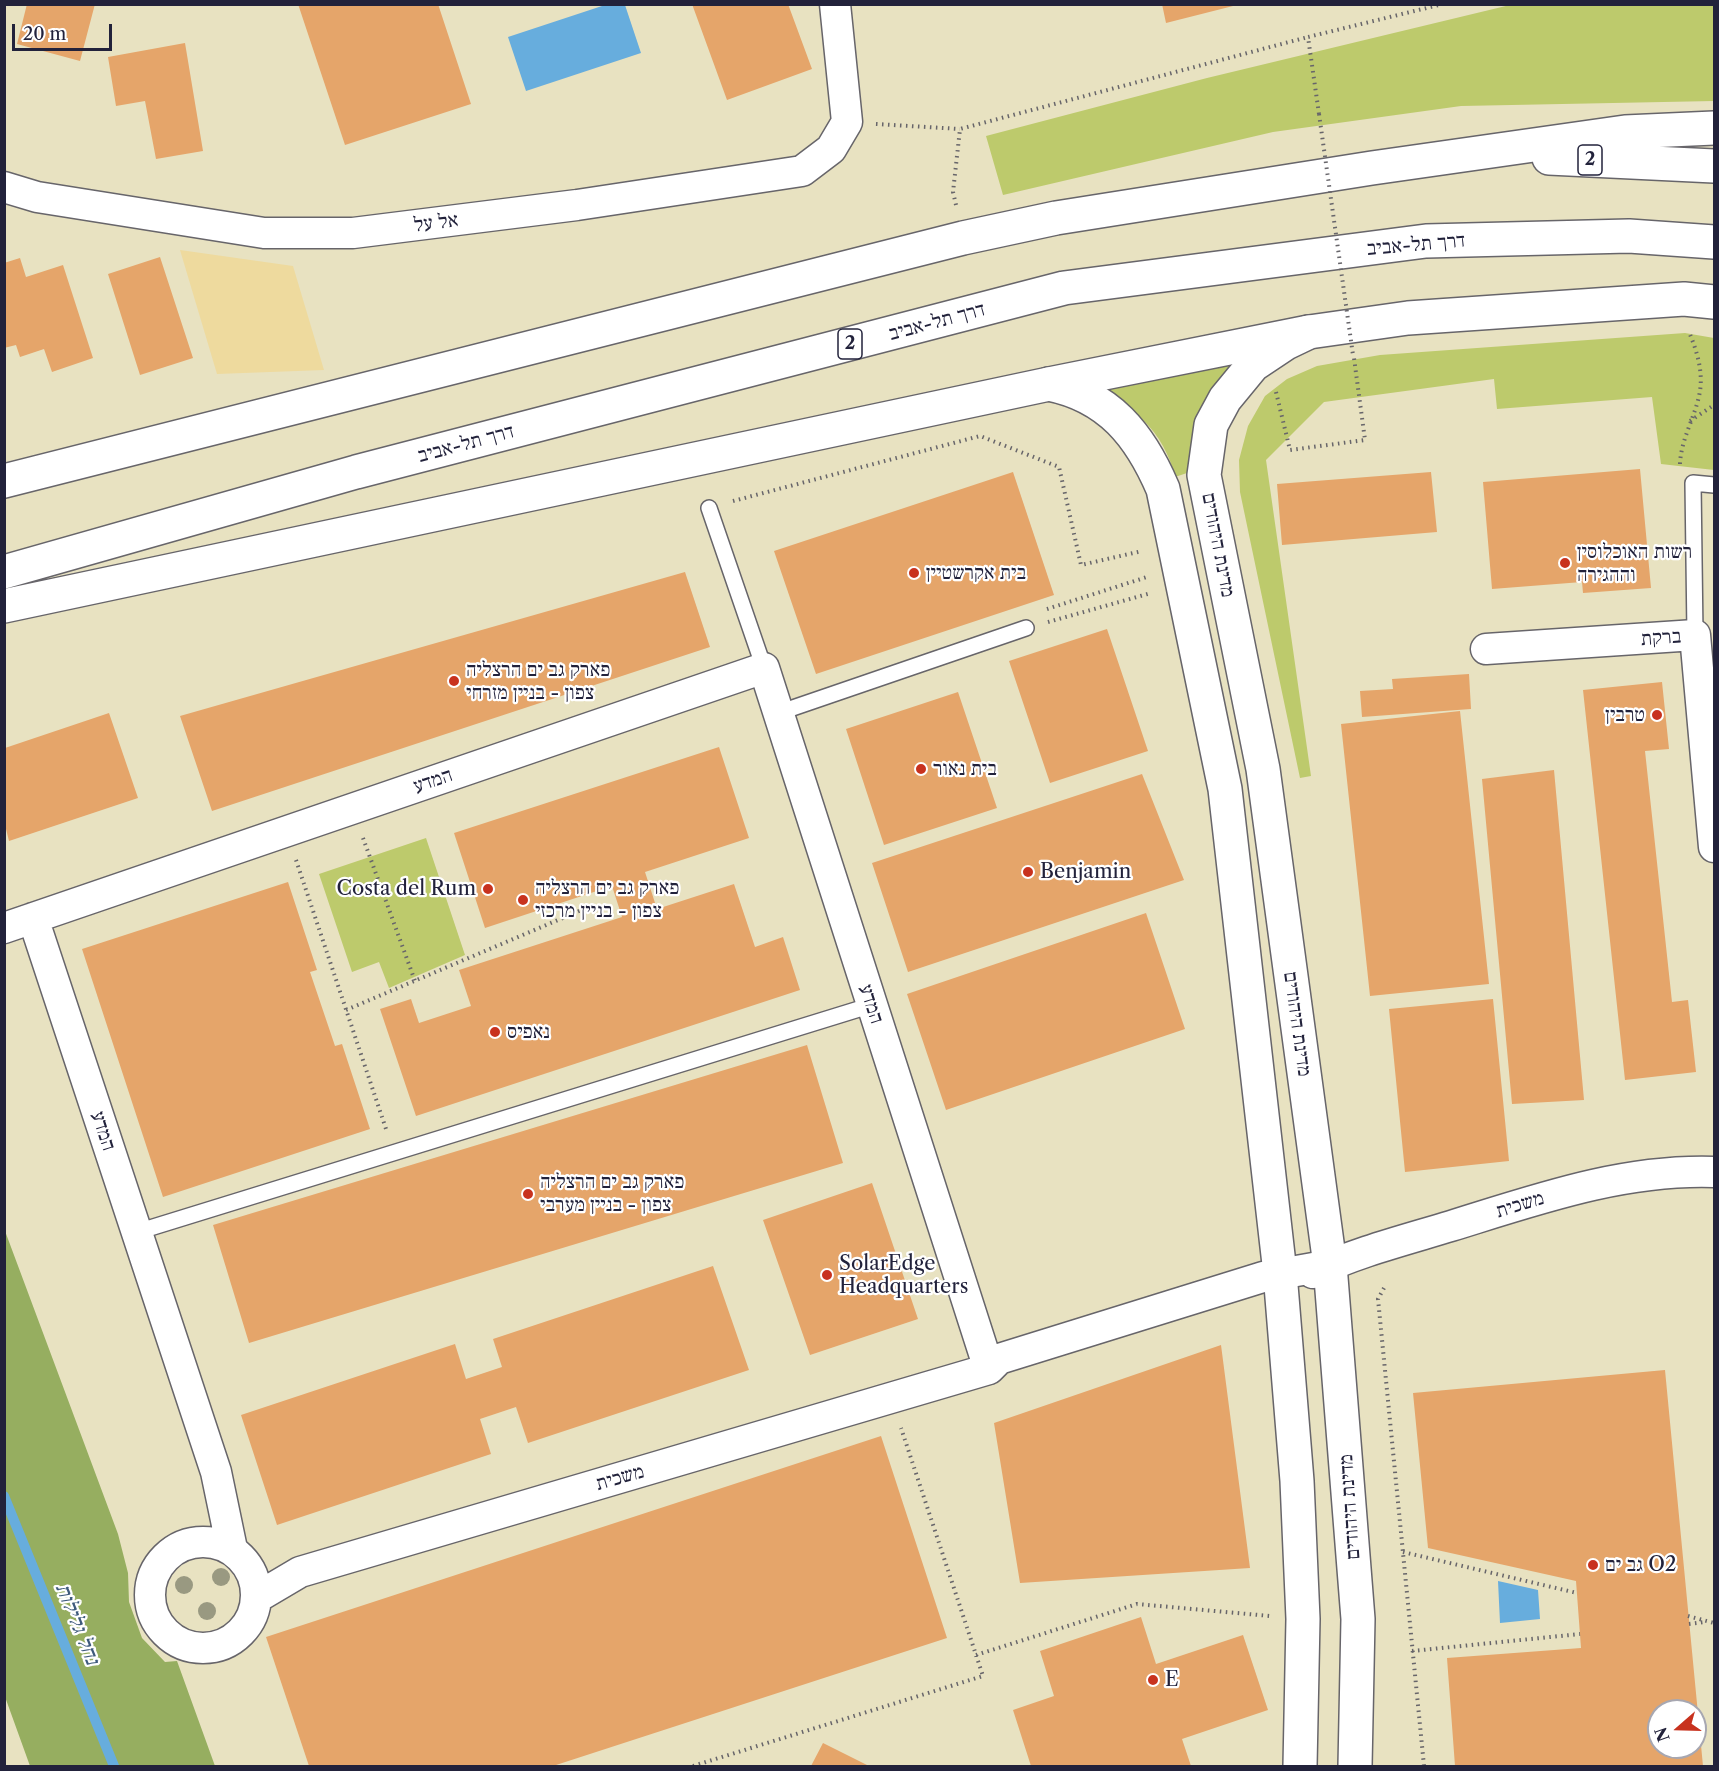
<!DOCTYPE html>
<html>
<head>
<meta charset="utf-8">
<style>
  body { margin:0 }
  #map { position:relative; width:1719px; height:1771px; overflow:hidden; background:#e8e2c1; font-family:"Libre Caslon Text",serif }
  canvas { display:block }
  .frame { position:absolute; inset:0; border:6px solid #22223b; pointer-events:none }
  .north { position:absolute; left:1647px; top:1699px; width:60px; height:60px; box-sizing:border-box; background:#fff; border:2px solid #a7a7b1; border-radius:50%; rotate:250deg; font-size:16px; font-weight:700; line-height:24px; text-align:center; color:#22223b }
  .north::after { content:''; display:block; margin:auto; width:21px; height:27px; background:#c8321e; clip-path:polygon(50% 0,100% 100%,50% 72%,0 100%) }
  .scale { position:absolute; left:12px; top:24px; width:100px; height:27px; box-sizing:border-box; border:3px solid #22223b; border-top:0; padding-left:8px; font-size:18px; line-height:21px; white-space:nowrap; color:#22223b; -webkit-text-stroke:4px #fff; paint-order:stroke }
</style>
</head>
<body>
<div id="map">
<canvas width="1719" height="1771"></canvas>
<div class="frame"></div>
<div class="north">N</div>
<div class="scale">20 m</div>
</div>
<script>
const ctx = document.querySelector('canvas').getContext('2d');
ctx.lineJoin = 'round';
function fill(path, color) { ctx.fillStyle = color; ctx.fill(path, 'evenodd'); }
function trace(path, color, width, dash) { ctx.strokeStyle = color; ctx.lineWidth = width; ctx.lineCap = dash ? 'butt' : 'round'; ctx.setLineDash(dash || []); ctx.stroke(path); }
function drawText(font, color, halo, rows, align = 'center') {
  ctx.font = font + ' "Libre Caslon Text","Frank Ruhl Libre",serif'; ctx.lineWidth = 4.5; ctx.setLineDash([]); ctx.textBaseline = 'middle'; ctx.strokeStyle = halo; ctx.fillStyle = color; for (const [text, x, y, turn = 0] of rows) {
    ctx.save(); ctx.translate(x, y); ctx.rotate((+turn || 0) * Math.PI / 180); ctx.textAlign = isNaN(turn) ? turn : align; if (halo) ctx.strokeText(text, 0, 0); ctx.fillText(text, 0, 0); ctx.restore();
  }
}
fill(new Path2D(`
  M1510,5H1714V101L1461,106L1273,132L1003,195L986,136L1207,78Z
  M1685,333L1714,338V470L1661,464L1652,397L1497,409L1494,379L1324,402L1266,460L1311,776L1300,778L1240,492L1239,460L1248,426L1265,396L1287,379L1317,366L1380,355Z
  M1248,357L1193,471L1175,477C1170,456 1159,435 1143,420C1130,407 1110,400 1105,382Z
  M426,838L465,955L389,988L379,962L352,972L319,874Z`), '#bdca6c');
fill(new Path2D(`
  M5,1231L118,1534L128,1573L129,1602L142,1638L165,1662L177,1661L215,1766H30L4,1694Z`), '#96ae60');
fill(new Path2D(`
  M180,250L293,266L324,370L217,374Z`), '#eeda9e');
fill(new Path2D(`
  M605,5H625L641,53L526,91L508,37Z
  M1498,1581L1538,1590L1540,1619L1500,1623Z`), '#67addd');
trace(new Path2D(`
  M4,1496L114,1766`), '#67addd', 10);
fill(new Path2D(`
  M27,4H95L80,61L17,44Z
  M298,4H438L471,104L345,145Z
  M692,4H788L812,69L727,100Z
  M1162,4H1237V5L1166,23Z
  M185,43L203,151L156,159L145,101L116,106L108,57Z
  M160,257L193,358L140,375L108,274Z
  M20,258L26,277L63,265L93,358L52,372L44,349L20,357L16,345L4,348V263Z
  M1640,469L1651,588L1583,593L1582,582L1492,589L1483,482Z
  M1013,472L1054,595L816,674L774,551Z
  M1431,472L1437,532L1282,545L1277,484Z
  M685,572L710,647L212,811L180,716Z
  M1107,629L1148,751L1050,783L1009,661Z
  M1469,674L1471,709L1362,717L1360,691L1393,689L1392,679Z
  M1662,682L1669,749L1645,751L1672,1002L1688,1000L1696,1072L1625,1080L1583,690Z
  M958,692L997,808L884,845L846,729Z
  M1460,711L1489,984L1370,996L1341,724Z
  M109,713L138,798L9,841L5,825V748Z
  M719,747L749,838L645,872L657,909L734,884L755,947L783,937L800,990L416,1116L380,1009L411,999L419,1023L471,1006L459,970L622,917L612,886L485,928L454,833Z
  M1554,770L1584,1100L1512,1104L1482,779Z
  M1142,774L1184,880L908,972L872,863Z
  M288,882L317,970L310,972L335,1046L342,1044L370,1129L163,1197L82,949Z
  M1146,913L1185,1029L946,1110L907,994Z
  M1493,999L1509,1161L1405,1172L1389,1009Z
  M807,1045L843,1163L249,1343L213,1225Z
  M872,1183L918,1319L810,1355L763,1220Z
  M713,1266L749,1370L528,1443L516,1407L480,1419L491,1454L277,1525L241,1415L455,1344L466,1379L502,1367L493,1339Z
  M1221,1345L1250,1568L1020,1583L994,1423Z
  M1665,1370L1703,1766H1455L1447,1658L1581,1648L1576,1581L1428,1548L1413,1393ZM1659,1711H1695V1747H1659Z
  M881,1436L947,1638L553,1766H309L266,1637Z
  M1141,1617L1156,1664L1243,1635L1268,1710L1182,1739L1191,1766H1031L1013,1710L1054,1696L1040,1651Z
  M823,1743L869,1766H811Z`), '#e5a56a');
const service = new Path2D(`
  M709,508L764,668
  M1695,635L1693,483L1714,485
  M778,713L1026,628
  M137,1232L872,1005`);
const minor = new Path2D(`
  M4,187L37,197L264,233H353L577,205L802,171L831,149L847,122L835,4
  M1486,649L1695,635L1714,847
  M33,918L216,1472L232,1549
  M4,928L764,668L989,1369
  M1313,1273C1357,1252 1405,1240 1451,1226C1538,1199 1623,1169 1714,1172
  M150 1595a53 53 0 1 1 106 0a53 53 0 1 1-106 0Z
  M256,1598L300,1572L989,1369L999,1359L1263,1277L1330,1265`);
const tertiary = new Path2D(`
  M1049,384C1109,396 1140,435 1163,489L1225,789L1280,1273L1297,1481L1303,1619L1300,1766
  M1355,1766L1358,1619L1330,1265L1263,769L1204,475L1211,425L1225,399L1253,365L1286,343L1309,332L1408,318L1684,299L1714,302`);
const motorway = new Path2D(`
  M1549,158L1714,166
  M4,481L963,238L1056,218L1372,168L1625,132L1714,128
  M4,572L356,472L1064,288L1426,241L1629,236L1714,242
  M4,606L1049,384L1309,332`);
trace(service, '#67656a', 18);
trace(minor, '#67656a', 33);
trace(tertiary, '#67656a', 36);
trace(motorway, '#67656a', 36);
trace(new Path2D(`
  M1319,114L1308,37L1443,4
  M876,124L960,129
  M956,205L953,192L960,129L1308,37
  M1276,392L1290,450L1365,440L1354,358
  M1690,421L1714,405
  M1680,464C1681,438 1696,416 1700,391C1703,371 1697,351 1689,332
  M733,501L980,436L1059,467L1081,565L1142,551
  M1047,609L1147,577
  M1048,622L1151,593
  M363,838L415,981
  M296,860L386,1129
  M346,1010L591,906
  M1384,1288L1378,1299L1424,1766
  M1403,1552L1577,1593
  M1688,1616L1714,1623
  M1689,1624L1705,1622
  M1412,1651L1580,1634
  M976,1655L1137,1604L1270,1616
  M693,1766L983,1676L901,1428`), '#67656a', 4, [1.5, 4.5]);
trace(service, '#fff', 15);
trace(minor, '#fff', 30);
trace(tertiary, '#fff', 33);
trace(motorway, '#fff', 33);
trace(new Path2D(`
  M1319,114L1353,355`), '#67656a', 4, [1.5, 4.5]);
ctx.fillStyle = '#999981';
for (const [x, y] of [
  [221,1577],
  [184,1585],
  [207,1611]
]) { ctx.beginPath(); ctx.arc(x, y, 9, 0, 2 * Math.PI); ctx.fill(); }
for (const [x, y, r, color] of [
  [1565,563,6,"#c8321e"],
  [914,573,6,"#c8321e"],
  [454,681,6,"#c8321e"],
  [1657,715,6,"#c8321e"],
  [921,769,6,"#c8321e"],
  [1028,872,6,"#c8321e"],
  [488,889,6,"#c8321e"],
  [523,900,6,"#c8321e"],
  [495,1032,6,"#c8321e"],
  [528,1194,6,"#c8321e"],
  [827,1275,6,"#c8321e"],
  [1593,1565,6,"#c8321e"],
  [1153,1680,6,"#c8321e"]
]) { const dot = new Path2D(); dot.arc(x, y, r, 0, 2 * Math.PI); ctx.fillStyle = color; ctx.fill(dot); trace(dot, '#fff', 2); }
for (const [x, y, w] of [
  [1590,160,24],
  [850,344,24]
]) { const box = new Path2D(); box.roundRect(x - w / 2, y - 15, w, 30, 4.5); ctx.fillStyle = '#fff'; ctx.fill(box); trace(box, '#22223b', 1.5); }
drawText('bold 18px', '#22223b', null, [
  ["2",1590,160],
  ["2",850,344]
]);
drawText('20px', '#22223b', '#fff', [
  ["אל על",436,223,-7],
  ["דרך תל-אביב",1416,245,-5],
  ["דרך תל-אביב",937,322,-15],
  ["דרך תל-אביב",466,444,-15],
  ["מדינת היהודים",1218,545,79],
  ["ברקת",1661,638,-4],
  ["המדע",433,781,-19],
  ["המדע",871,1004,72],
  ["מדינת היהודים",1297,1024,82],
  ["המדע",103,1131,72],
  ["משכית",1520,1205,-17],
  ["משכית",620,1478,-16],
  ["מדינת היהודים",1350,1507,-94]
]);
drawText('20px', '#22223b', '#fff', [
  ["רשות האוכלוסין",1577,552],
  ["וההגירה",1577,575],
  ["בית אקרשטיין",926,573],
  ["פארק גב ים הרצליה",466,670],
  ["צפון - בניין מזרחי",466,693],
  ["טרבין",1645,715,"right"],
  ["בית נאור",933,769],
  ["Benjamin",1040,872],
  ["פארק גב ים הרצליה",535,888],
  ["צפון - בניין מרכזי",535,911],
  ["Costa del Rum",476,889,"right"],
  ["נאפיס",507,1032],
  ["פארק גב ים הרצליה",540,1182],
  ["צפון - בניין מערבי",540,1205],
  ["SolarEdge",839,1264],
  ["Headquarters",839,1287],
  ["גב ים O2",1605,1565],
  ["E",1165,1680]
], 'left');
drawText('italic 21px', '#3e5a7c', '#fff', [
  ["נחל גלילות",77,1624,68]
]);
</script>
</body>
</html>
